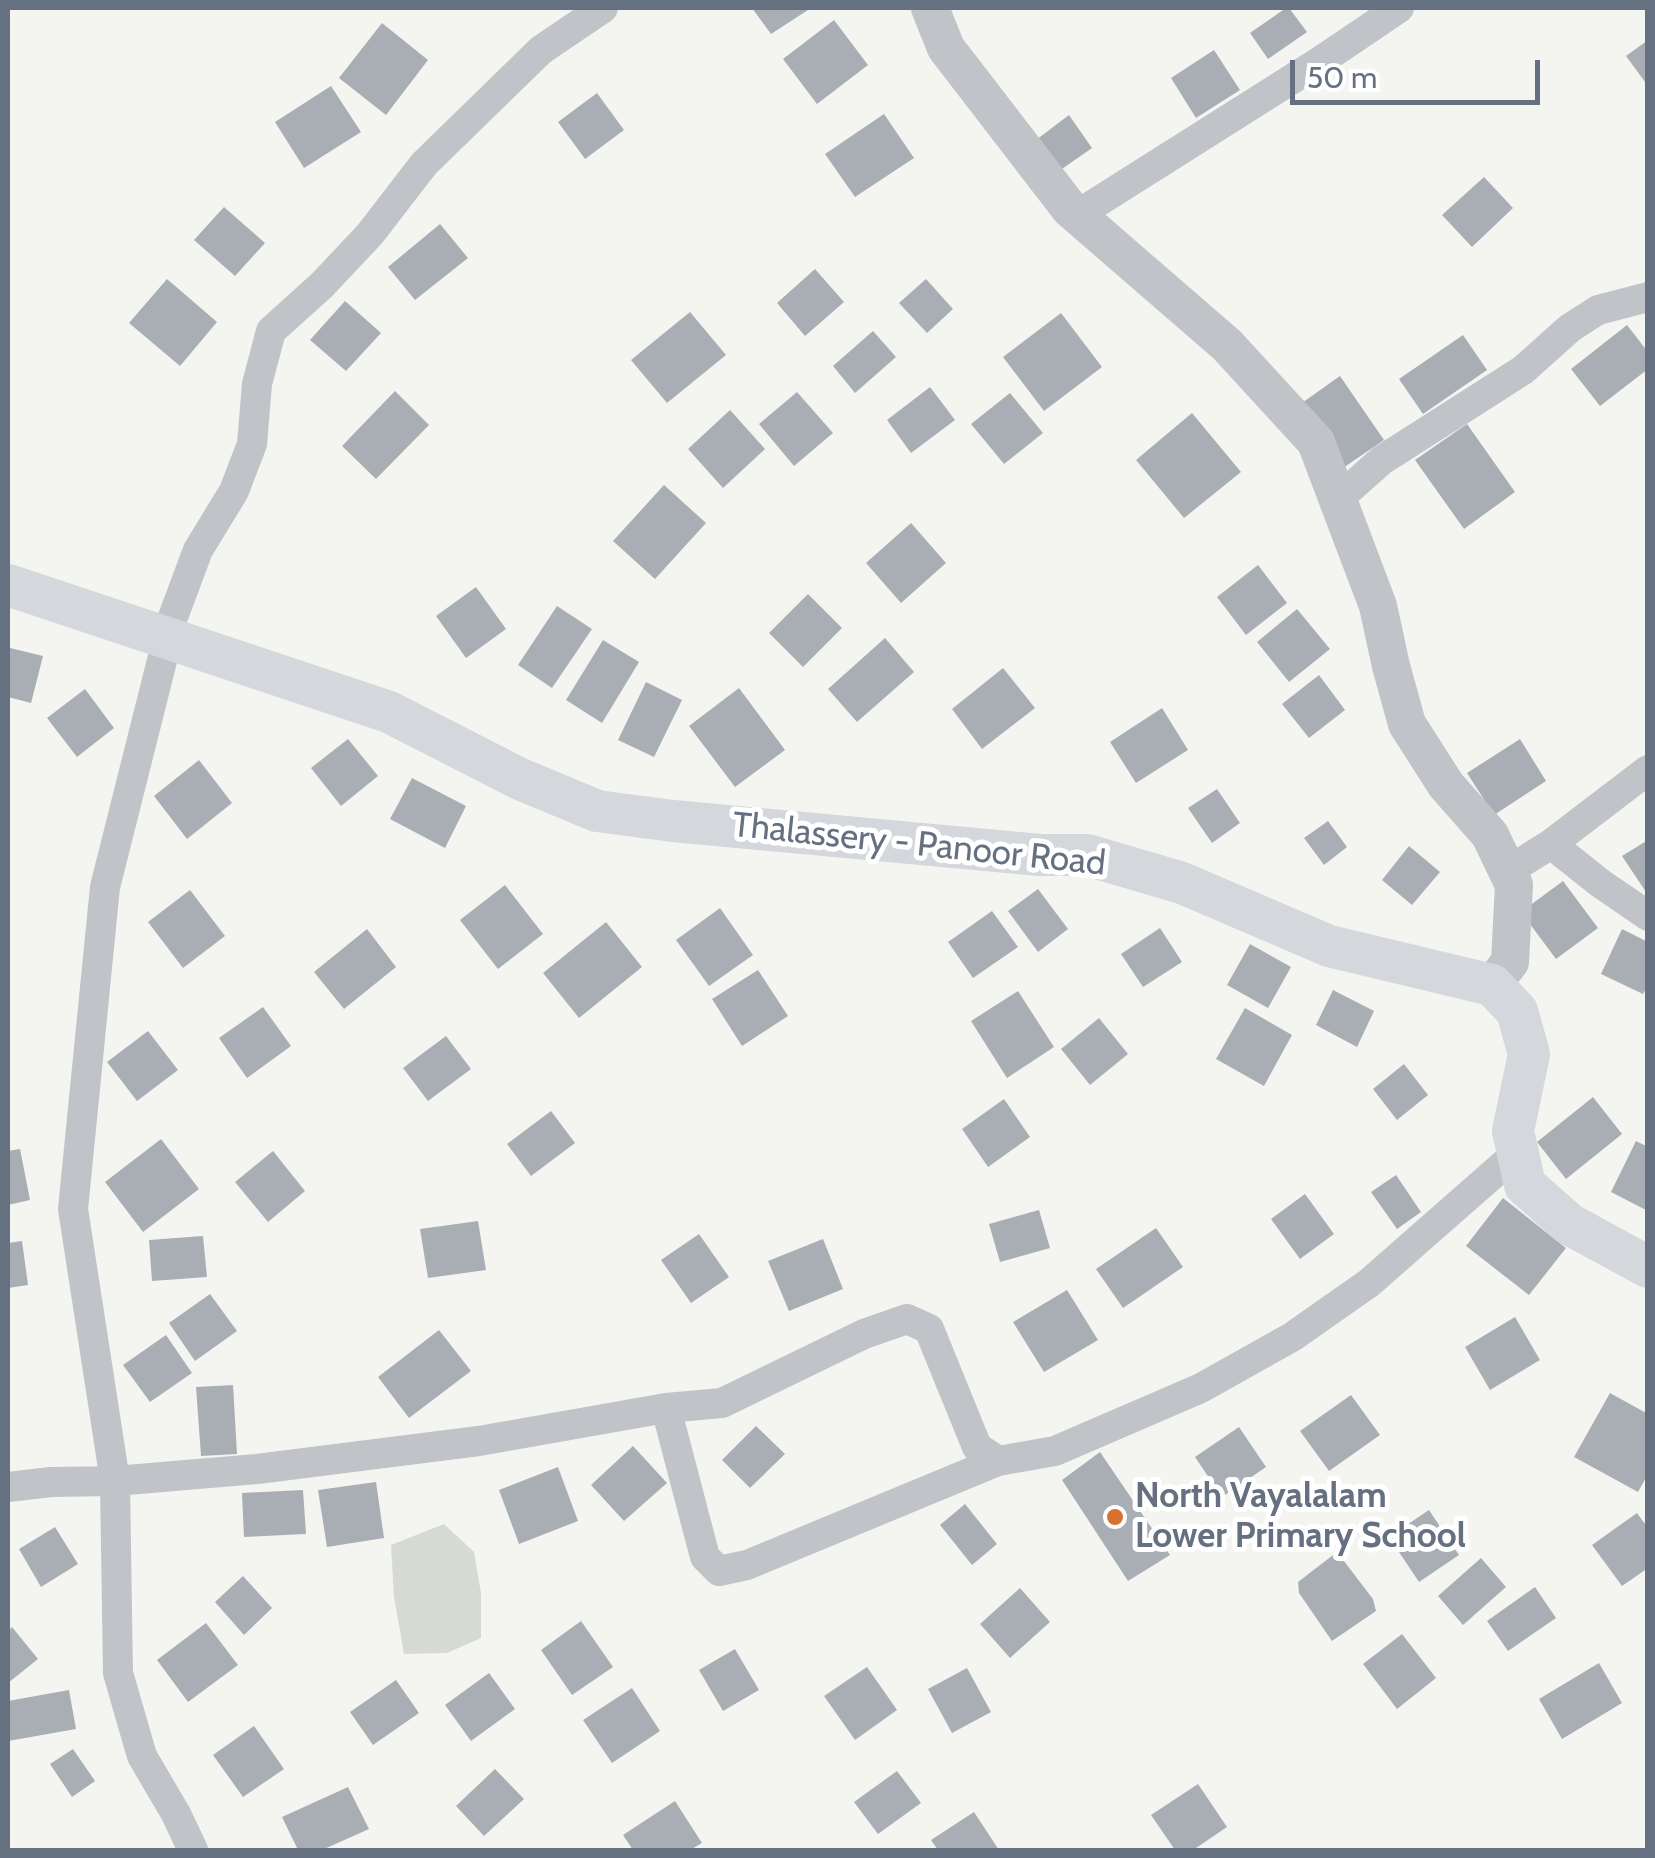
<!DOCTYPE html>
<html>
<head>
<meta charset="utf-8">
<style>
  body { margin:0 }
  #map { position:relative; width:1655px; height:1858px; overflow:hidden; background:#f4f5f1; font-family:Cabin,sans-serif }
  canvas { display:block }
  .frame { position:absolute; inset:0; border:10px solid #657081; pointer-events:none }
  .scale { position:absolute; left:1290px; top:60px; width:250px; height:45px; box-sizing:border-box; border:5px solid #657081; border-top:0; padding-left:12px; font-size:30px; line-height:35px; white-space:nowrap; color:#657081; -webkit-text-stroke:8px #fff; paint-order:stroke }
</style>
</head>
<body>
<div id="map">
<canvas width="1655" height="1858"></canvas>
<div class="frame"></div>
<div class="scale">50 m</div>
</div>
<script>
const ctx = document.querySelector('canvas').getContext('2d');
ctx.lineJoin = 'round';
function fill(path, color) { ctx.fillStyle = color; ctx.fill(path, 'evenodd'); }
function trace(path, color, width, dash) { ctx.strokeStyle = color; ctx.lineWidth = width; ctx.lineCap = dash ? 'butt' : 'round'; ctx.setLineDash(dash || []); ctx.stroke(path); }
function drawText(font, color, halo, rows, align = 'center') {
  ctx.font = font + ' Cabin,sans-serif'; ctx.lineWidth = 10; ctx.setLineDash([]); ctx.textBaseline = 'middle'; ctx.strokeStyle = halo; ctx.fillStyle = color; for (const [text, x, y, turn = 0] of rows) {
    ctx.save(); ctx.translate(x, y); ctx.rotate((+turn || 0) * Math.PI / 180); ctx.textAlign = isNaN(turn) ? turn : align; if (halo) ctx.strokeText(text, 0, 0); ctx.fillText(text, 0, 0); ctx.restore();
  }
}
fill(new Path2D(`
  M444,1524L474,1552L481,1593V1638L447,1653L404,1654L394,1597L391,1545Z`), '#d5dbd3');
fill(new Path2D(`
  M752,8H811L771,34Z
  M1286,8H1289L1307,32L1268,59L1250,33Z
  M834,20L868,65L817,104L783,59Z
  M382,23L428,60L386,115L339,78Z
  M1648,40V86L1626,56Z
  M1214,50L1240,90L1196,118L1171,78Z
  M331,86L361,132L304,168L275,122Z
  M597,93L624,130L585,159L558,122Z
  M884,114L914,158L855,197L825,154Z
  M1069,115L1092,148L1059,171L1036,140Z
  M1484,177L1513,208L1472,247L1442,215Z
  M224,207L265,243L235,276L194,240Z
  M440,224L468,258L415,300L388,267Z
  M815,269L844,302L805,336L777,303Z
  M167,279L217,322L180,366L129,323Z
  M926,279L953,309L927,333L899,303Z
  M345,301L381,333L346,371L310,340Z
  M690,312L726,355L667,403L631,360Z
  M1061,313L1102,367L1044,411L1003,357Z
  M1627,325L1648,352V369L1600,406L1571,369Z
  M873,331L896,357L855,393L833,366Z
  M1463,335L1487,370L1423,414L1399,379Z
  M1340,376L1384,440L1343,468L1299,405Z
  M930,387L955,420L911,453L887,420Z
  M395,391L429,425L376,479L342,446Z
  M797,392L833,433L794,466L759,424Z
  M1010,393L1043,433L1004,464L971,424Z
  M730,410L765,449L723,488L688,449Z
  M1192,413L1241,472L1184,518L1136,460Z
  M1467,424L1515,492L1464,529L1415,460Z
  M664,485L706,523L655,579L613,541Z
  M911,523L946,563L901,603L866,563Z
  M1258,565L1287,603L1246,635L1217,597Z
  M476,587L506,629L466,658L436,616Z
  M808,594L842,628L803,667L769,633Z
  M557,606L592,629L552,688L518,665Z
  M1297,609L1330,649L1289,682L1257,642Z
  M885,638L914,672L857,722L828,689Z
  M603,640L639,662L602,723L566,700Z
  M10,648L43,656L31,703L8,697V660Z
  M1003,668L1035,708L982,749L952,709Z
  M1319,675L1345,710L1309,738L1282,704Z
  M646,682L682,700L654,757L618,740Z
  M739,688L785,750L735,787L689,726Z
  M85,689L114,728L77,757L47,718Z
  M1162,708L1188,750L1136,783L1110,742Z
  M348,739L378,776L341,806L311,768Z
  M1520,739L1546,781L1494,815L1467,773Z
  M199,760L232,803L187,839L154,796Z
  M412,778L466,806L445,848L390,819Z
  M1217,789L1240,823L1212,843L1188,808Z
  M1328,821L1347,847L1324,865L1304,838Z
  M1648,840V895L1622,856Z
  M1409,846L1440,872L1412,905L1382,880Z
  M1563,881L1598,928L1556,959L1521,912Z
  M505,885L543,934L498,969L460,920Z
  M1038,889L1068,929L1038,952L1008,911Z
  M190,890L225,936L183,968L148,922Z
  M720,908L753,955L709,986L676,940Z
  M992,911L1018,947L973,978L948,942Z
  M606,922L642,967L579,1018L543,973Z
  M1160,928L1182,962L1143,987L1121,954Z
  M367,929L396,967L344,1009L314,972Z
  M1622,929L1648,942V985L1643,994L1601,974Z
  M1250,944L1291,967L1268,1008L1227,985Z
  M758,970L788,1016L742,1046L712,999Z
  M1333,990L1374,1011L1357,1047L1316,1025Z
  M1018,991L1054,1047L1007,1078L971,1021Z
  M263,1007L291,1046L247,1078L219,1038Z
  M1245,1008L1292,1035L1264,1086L1216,1059Z
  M1099,1018L1128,1054L1090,1085L1061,1049Z
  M148,1031L178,1070L137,1101L107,1062Z
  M446,1036L471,1069L428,1101L403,1068Z
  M1404,1064L1428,1095L1397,1120L1373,1089Z
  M1593,1097L1622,1134L1566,1179L1537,1142Z
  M1004,1099L1030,1137L988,1167L962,1129Z
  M551,1111L575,1143L531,1176L507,1144Z
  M161,1139L199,1189L143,1232L105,1182Z
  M1636,1141L1648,1147V1206L1646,1210L1611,1192Z
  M20,1149L30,1200L8,1205V1151Z
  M273,1151L305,1191L268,1222L235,1182Z
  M1396,1175L1421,1212L1397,1229L1371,1192Z
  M1305,1194L1334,1234L1300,1259L1271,1219Z
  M1503,1198L1566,1248L1529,1295L1466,1246Z
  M1039,1210L1050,1248L1000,1262L989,1224Z
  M478,1221L486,1270L428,1278L420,1229Z
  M1156,1228L1183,1267L1123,1308L1096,1269Z
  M699,1234L729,1277L691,1303L661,1260Z
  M203,1236L207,1277L152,1281L149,1240Z
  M823,1239L843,1289L789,1311L768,1261Z
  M22,1241L28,1285L8,1288V1243Z
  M1067,1290L1098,1340L1044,1372L1013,1322Z
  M210,1294L237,1331L195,1361L169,1323Z
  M1515,1317L1540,1360L1490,1390L1465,1347Z
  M439,1330L471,1371L409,1418L378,1377Z
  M166,1335L192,1373L150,1402L123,1365Z
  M233,1385L237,1454L201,1456L196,1387Z
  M1610,1393L1648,1414V1474L1638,1492L1574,1457Z
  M1351,1395L1380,1435L1329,1471L1300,1431Z
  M756,1426L785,1454L750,1488L722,1460Z
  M1239,1427L1266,1467L1222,1497L1195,1457Z
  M633,1446L667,1483L624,1521L591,1485Z
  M1100,1452L1170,1555L1128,1581L1062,1480Z
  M558,1467L578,1521L519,1544L499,1490Z
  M376,1482L384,1538L327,1547L318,1490Z
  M303,1490L306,1534L244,1537L242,1493Z
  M965,1504L997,1544L972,1565L940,1525Z
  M1429,1510L1459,1555L1419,1582L1389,1537Z
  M1637,1513L1648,1528V1568L1622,1586L1592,1545Z
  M55,1527L78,1564L41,1587L19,1549Z
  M1337,1552L1373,1599L1376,1611L1332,1641L1299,1593L1298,1582Z
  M1481,1558L1506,1587L1463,1625L1438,1596Z
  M243,1576L272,1608L244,1635L215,1602Z
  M1535,1587L1556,1618L1508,1651L1487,1621Z
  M1020,1588L1050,1622L1010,1658L980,1624Z
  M581,1621L613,1667L572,1695L541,1650Z
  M206,1623L238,1665L188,1702L157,1660Z
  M12,1627L38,1659L8,1683V1631Z
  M1402,1634L1436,1678L1397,1709L1363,1664Z
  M735,1649L759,1690L723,1711L699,1670Z
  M1599,1663L1622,1703L1562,1739L1539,1699Z
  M867,1667L897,1710L855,1740L824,1696Z
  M967,1668L991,1712L952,1733L928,1689Z
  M489,1673L515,1709L471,1741L445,1705Z
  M396,1680L419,1713L373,1745L350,1712Z
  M632,1688L660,1731L612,1763L583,1720Z
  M69,1690L76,1729L8,1741V1701Z
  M254,1726L284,1769L243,1797L213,1755Z
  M73,1749L95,1781L72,1797L50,1764Z
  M495,1769L524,1799L484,1836L456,1806Z
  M897,1771L921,1803L878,1834L854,1802Z
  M1198,1784L1227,1827L1193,1850H1175L1151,1815Z
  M348,1787L369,1829L322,1850H298L282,1817Z
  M675,1801L702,1843L690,1850H633L623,1835Z
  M974,1812L999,1850H938L931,1840Z`), '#a9aeb5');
trace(new Path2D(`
  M1077,215L1319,62L1399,8
  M1338,499L1382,460L1523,370L1570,328L1598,310L1648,297
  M1551,844L1600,883L1648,916
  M1508,871L1551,844L1648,770
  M666,1408L705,1557L719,1571L747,1565L998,1461
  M8,1487L51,1482L115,1481L257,1469L479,1441L666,1408L722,1403L864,1334L907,1319L929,1329L977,1447L998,1461L1055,1451L1201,1388L1292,1337L1369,1283L1517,1153
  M193,1850L176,1814L142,1756L118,1673L115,1481L73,1209L105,887L173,617L198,550L234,491L252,444L257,384L271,331L322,285L370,234L424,164L541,50L603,8`), '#c0c3c7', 30);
trace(new Path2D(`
  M930,8L946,48L1070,209L1227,345L1316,442L1378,606L1391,666L1407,724L1446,785L1490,835L1514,885L1510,962L1492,985`), '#c0c3c7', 38);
trace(new Path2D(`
  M8,585L389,712L520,779L597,811L673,821L1040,855H1087L1182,883L1329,946L1492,985L1517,1011L1529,1054L1513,1131L1525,1185L1569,1224L1648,1267`), '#d4d7dc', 42);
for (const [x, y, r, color] of [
  [1115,1517,10,"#d8712e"]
]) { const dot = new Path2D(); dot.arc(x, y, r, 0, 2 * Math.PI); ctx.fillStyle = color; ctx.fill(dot); trace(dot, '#fff', 4); }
drawText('35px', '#657081', '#fff', [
  ["Thalassery - Panoor Road",919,845,6]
]);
drawText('bold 35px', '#657081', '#fff', [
  ["North Vayalalam",1135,1497],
  ["Lower Primary School",1135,1537]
], 'left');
</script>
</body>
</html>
